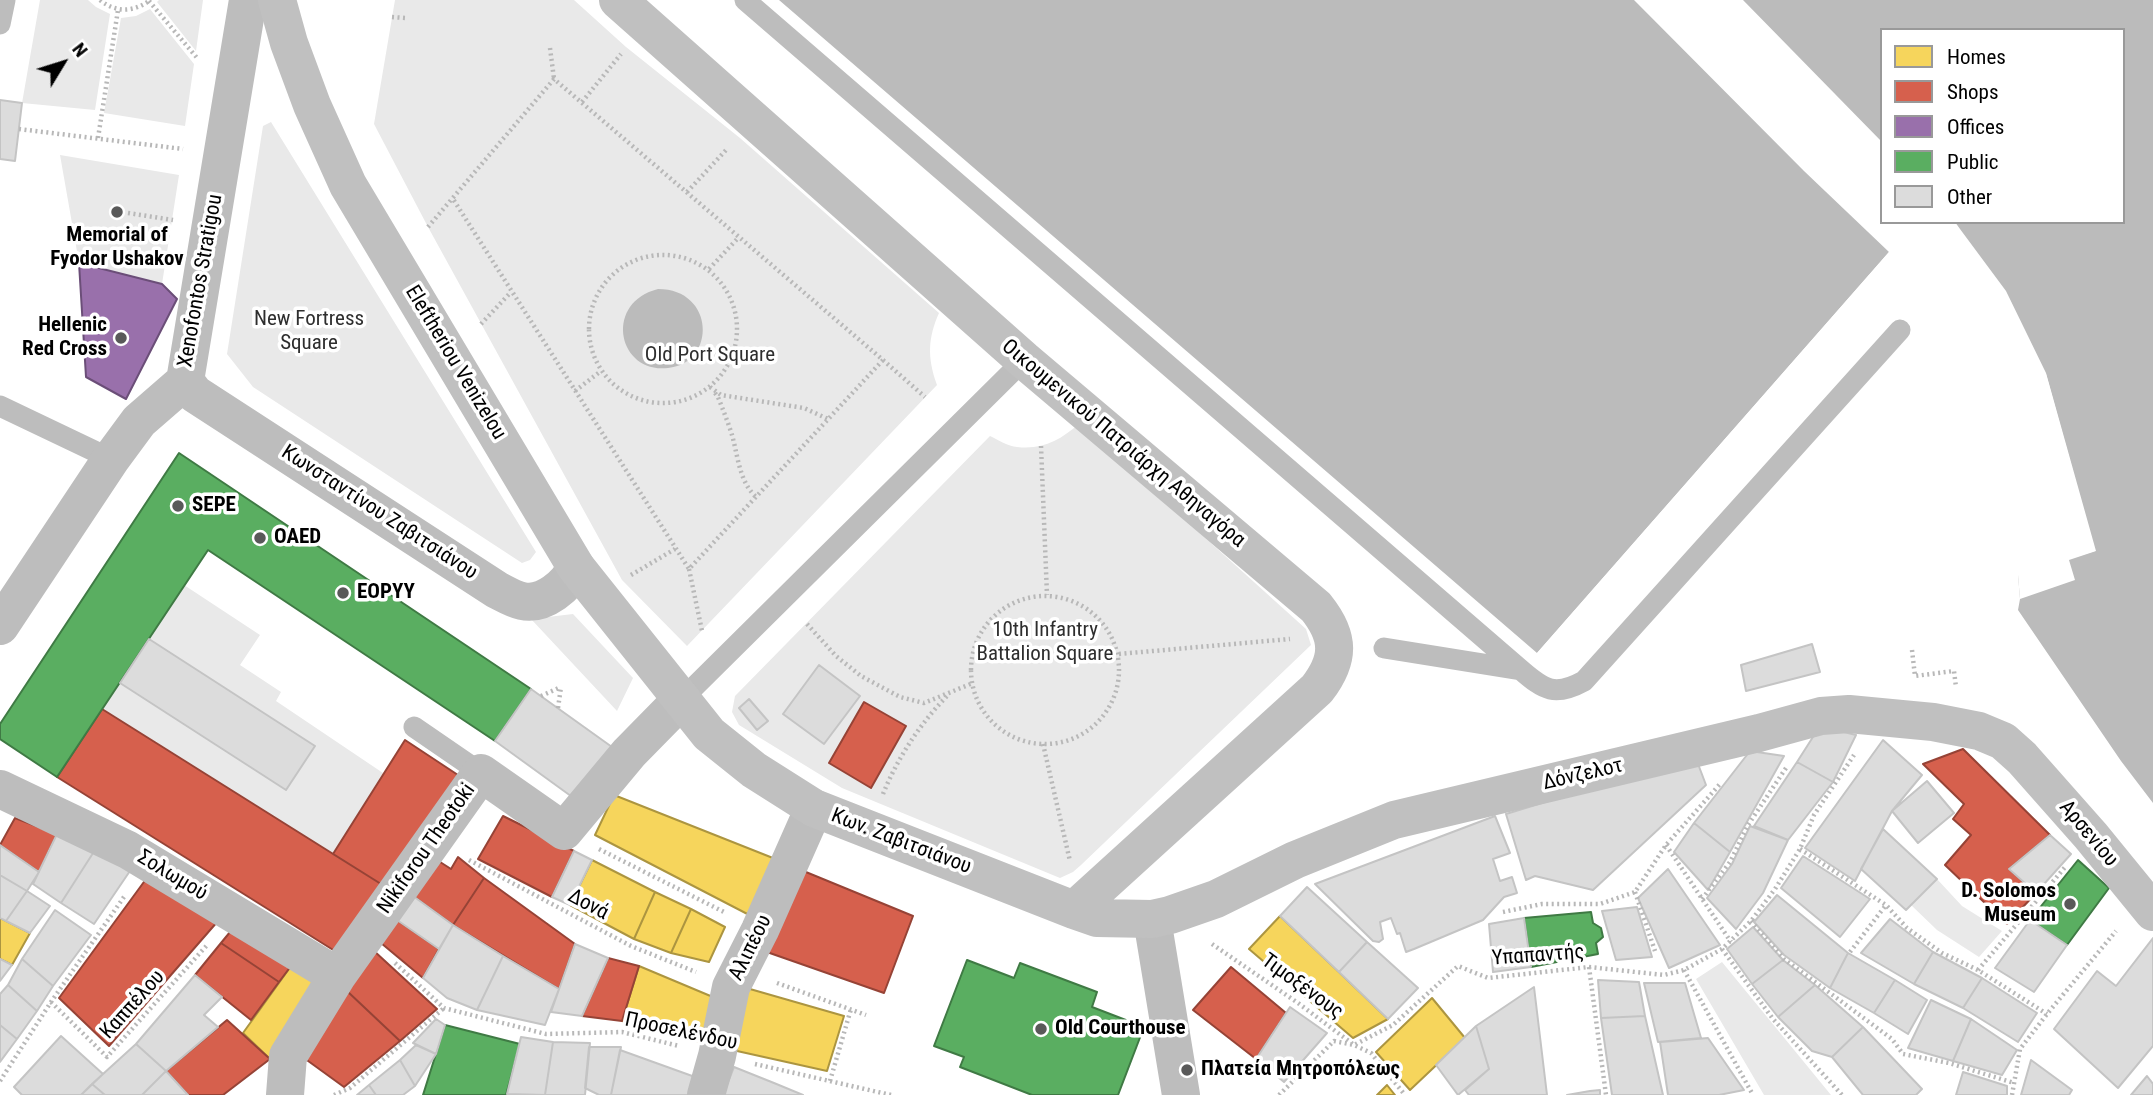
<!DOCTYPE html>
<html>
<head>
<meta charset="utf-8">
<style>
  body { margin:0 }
  #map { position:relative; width:2153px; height:1095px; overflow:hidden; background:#fff; font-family:"Roboto Condensed",sans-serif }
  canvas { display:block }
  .legend { position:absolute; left:1880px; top:28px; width:245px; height:196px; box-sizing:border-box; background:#fff; border:2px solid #999; margin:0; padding:9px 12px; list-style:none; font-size:21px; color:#000 }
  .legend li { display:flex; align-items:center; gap:14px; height:35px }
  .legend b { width:35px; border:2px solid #999 }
  .north { position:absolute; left:28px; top:28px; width:70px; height:70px; -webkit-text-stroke:5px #fff; paint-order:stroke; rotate:52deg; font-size:19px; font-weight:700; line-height:28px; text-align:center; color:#000 }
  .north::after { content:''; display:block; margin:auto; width:24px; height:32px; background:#000; clip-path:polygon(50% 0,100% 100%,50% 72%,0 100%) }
</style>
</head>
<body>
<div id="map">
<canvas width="2153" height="1095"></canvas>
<ul class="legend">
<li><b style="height:19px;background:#f6d55c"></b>Homes</li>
<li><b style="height:19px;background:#d6604d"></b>Shops</li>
<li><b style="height:19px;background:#9970ab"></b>Offices</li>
<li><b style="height:19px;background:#5aae61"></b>Public</li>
<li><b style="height:19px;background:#dcdcdc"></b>Other</li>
</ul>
<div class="north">N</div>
</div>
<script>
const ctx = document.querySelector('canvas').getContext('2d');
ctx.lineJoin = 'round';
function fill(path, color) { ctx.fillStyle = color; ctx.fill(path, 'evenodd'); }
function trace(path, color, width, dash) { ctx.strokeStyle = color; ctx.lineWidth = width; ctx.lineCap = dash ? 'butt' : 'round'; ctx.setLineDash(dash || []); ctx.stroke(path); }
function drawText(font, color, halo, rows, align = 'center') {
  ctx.font = font + ' "Roboto Condensed",sans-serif'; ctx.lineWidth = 7; ctx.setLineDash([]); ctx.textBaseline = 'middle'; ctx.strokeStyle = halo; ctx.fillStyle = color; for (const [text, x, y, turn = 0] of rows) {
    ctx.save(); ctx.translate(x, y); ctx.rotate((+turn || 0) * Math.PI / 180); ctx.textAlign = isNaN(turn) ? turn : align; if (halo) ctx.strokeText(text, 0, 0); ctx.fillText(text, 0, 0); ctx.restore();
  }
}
fill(new Path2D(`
  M40,0H88L96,7L110,14L95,110L22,103Z
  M159,0H203L196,51L157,2Z
  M395,0H574L626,47L740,138L939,313C928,338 927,357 937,385L687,646L622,580L428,227L374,124Z
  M150,9L194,64L185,126L104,113L121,18L136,16Z
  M271,122L536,552L530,560L522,563L253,387L227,354L263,126Z
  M60,155L179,175L162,284L79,263Z
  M1079,424L1306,629L1311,645L1081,865L1073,872L1060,878L842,788L739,725L732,712L735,696L990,436C998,440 1008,446 1017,447C1043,450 1060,440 1079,424Z
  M184,585L260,635L240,665L281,692L276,701L383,773L333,854L102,709L120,683L286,790L314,746L149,639Z
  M573,614L633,678L617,711L531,619Z
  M1937,879L1962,906L2002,931L1979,957L1937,930L1911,905Z
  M1722,962L1831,1095H1764L1696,979Z`), '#e9e9e9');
fill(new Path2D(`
  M779,0H2153V803L2121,761L2018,610L2020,599L2018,575L2095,551L2046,374L1889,252L1537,653ZM1882,30H2123V222H1882Z
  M658,289C715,289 717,363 668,368C618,374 603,303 658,289Z`), '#bbb');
fill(new Path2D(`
  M1634,0H1743L1882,142V222H1955L1960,229L2006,291L2046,373L2096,551L2069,560L2075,580L2020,599L2018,575L2014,574L2016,571L2091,549L2043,377H2005L1946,388L1899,263L1890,257L1540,655L1537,656V653L1889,252L1804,171Z`), '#fff');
const homes = new Path2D(`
  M614,795L783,862L757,919L595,835Z
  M592,860L655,892L634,939L570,905Z
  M655,892L691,909L671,953L634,939Z
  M691,909L725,927L709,962L671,953Z
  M1280,916L1339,972L1388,1019L1353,1038L1249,949Z
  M0,918L30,933L12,965L0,959Z
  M294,962L319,981L270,1059L243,1033Z
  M639,966L720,1000L704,1043L622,1021Z
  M743,987L844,1016L827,1071L728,1049Z
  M1432,998L1465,1038L1410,1090L1376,1052Z
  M1387,1085L1395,1095H1377Z`);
fill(homes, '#f6d55c');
trace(homes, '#ac9540', 2);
const shops = new Path2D(`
  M864,702L906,726L871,788L829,763Z
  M102,709L389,889L346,958L57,777Z
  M405,740L461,777L389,889L333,854Z
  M1963,749L2050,835L2009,869L2036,893L2007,924L1945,865L1971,835L1953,819L1964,804L1923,764Z
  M503,816L574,851L552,897L478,859Z
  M15,818L57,834L39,872L0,845Z
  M458,857L484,878L453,925L413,896L437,860L451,869Z
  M801,870L913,916L884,993L764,951Z
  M149,875L218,921L109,1046L59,998Z
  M484,878L575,944L559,989L453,925Z
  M397,920L439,949L423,978L381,943Z
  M235,926L294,962L279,982L221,943Z
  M221,943L279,982L251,1020L195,975Z
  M373,950L437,1009L400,1041L347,991Z
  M608,958L639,966L622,1021L582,1016Z
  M1231,967L1286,1013L1256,1059L1193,1010Z
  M347,991L400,1041L344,1087L304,1058Z
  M227,1020L270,1059L223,1095H188L166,1071Z`);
fill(shops, '#d6604d');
trace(shops, '#964336', 2);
const offices = new Path2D(`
  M79,263L162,284L177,299L126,399L86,377Z`);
fill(offices, '#9970ab');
trace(offices, '#6b4e78', 2);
const public = new Path2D(`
  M179,453L531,689L495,741L208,550L57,777L0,739V724Z
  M2078,860L2109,888L2067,945L2030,920Z
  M1591,912L1593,923L1601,928L1603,937L1596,943L1598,954L1531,967L1524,918Z
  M967,960L1014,978L1020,963L1097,992L1092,1007L1144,1027L1118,1095H1032L960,1067L964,1057L934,1046Z
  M445,1025L520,1044L506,1095H423Z`);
fill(public, '#5aae61');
trace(public, '#3f7a44', 2);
const building = new Path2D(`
  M0,100L22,103L15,161L0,159Z
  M149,639L315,746L286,790L120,683Z
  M1812,644L1820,672L1746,691L1741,665Z
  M819,665L860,696L824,744L783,714Z
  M531,689L612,747L575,799L495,741Z
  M749,699L768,721L757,730L739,708Z
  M1820,726L1856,735L1833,782L1797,762Z
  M1883,740L1922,775L1892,811L1855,881L1805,848Z
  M1750,751L1784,756L1730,852L1694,823Z
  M1695,756L1706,785L1593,890L1535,876L1526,880L1506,814Z
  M1797,762L1833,782L1788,840L1754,826Z
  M1927,781L1954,813L1918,843L1892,811Z
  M1495,816L1510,853L1493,859L1500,881L1512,877L1517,893L1504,897L1483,920L1414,949L1406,952L1400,933L1397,934L1391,918L1380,922L1383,939L1379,942L1373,941L1315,884Z
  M1694,823L1730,852L1708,890L1674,852Z
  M1750,826L1788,840L1763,893L1736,929L1707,898L1732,864Z
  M1883,829L1937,879L1906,910L1861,869Z
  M57,834L95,850L61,903L33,884Z
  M2050,835L2071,854L2036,893L2009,869Z
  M0,845L39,872L27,891L0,875Z
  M95,850L134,865L94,924L61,903Z
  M574,851L592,860L570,905L552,897Z
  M1803,856L1870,899L1840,937L1781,888Z
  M1668,869L1720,945L1669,968L1638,898Z
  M0,875L27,891L6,921L0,918Z
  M1307,887L1367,942L1339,972L1280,916Z
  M27,891L50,906L30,933L6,921Z
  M1777,895L1848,953L1830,988L1784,955L1754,922Z
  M413,896L453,925L439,949L397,920Z
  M1637,907L1652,957L1616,960L1602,911Z
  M55,910L91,935L53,986L22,959Z
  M1524,918L1531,967L1493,972L1489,924Z
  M1890,919L1933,952L1914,984L1861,953Z
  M2030,920L2067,945L2034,992L1995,968Z
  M453,925L503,956L477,1010L447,998L423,978Z
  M1753,927L1783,960L1752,984L1727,949Z
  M2153,938V1046L2118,1088L2054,1029L2097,971L2116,986Z
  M1367,942L1418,988L1388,1019L1339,972Z
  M575,944L608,958L582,1016L551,1012Z
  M1933,952L1982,978L1963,1008L1914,984Z
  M1848,953L1895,980L1874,1013L1830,988Z
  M503,956L559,989L545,1025L477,1010Z
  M0,959L12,965L0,981Z
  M22,959L53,986L37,1011L8,985Z
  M1783,960L1815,985L1778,1017L1752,984Z
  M195,975L222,997L204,1015L218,1027L166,1071L136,1044Z
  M1982,978L2037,1013L2018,1042L1963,1008Z
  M1598,980L1639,982L1645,1016L1601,1018Z
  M1895,980L1927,1000L1908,1034L1874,1013Z
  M1644,983H1685L1701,1038L1658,1042Z
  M8,985L37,1011L17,1039L0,1025V994Z
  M1815,985L1863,1027L1832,1057L1812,1051L1778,1017Z
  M1534,987L1547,1095H1469L1465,1090L1489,1069L1476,1026Z
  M1931,1000L1971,1019L1953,1061L1908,1048Z
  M1290,1007L1327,1033L1284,1082L1256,1059Z
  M1645,1016L1663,1095H1612L1601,1018Z
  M436,1019L445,1025L436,1054L413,1043Z
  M1971,1019L2017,1050L2002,1075L1953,1061Z
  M0,1025L17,1039L0,1062Z
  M1476,1026L1489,1069L1458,1095L1436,1065Z
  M1863,1027L1922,1089L1916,1095H1863L1832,1057Z
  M61,1036L103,1074L81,1095H22L14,1087Z
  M521,1037L553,1042L545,1095L507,1094Z
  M1708,1038L1744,1090L1719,1095H1668L1660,1042Z
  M553,1042L590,1043L585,1095H545Z
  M136,1044L166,1071L142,1095H105L92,1084Z
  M416,1045L436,1054L415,1086L400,1060Z
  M589,1047H621L611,1095H599L585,1088Z
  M620,1050L695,1077V1095H611Z
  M400,1060L415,1086L403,1095H376L369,1085Z
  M2031,1060L2072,1090L2069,1095H2021Z
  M734,1067L774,1083L803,1095H723Z
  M166,1071L188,1095H142Z
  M1963,1072L2007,1086V1095H1956Z
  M2147,1076L2153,1084V1095H2131Z
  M92,1084L105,1095H81Z
  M369,1085L376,1095H357Z
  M1600,1090V1095H1567L1590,1091Z`);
fill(building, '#dcdcdc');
trace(building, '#c4c4c4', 2);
trace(new Path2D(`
  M100,0C116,13 133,12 149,1
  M149,1L198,59
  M392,17L406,18
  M550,48L554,79
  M582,102L621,54
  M19,129L183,149
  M98,138L118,10
  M687,192L727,149
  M128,213L173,220
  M428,227L554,79L883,360L689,569L453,199
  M589 329a74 74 0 1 1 148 0a74 74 0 1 1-148 0Z
  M709,269L739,237
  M481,324L511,292
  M883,360L925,397
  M710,387L721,395L804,408L828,419
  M575,391L601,371
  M715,393L718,397C723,410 728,422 732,435C738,456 739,481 756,497
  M1041,446L1047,595
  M689,569L702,631
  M631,575L675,549
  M971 670a74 74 0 1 1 148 0a74 74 0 1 1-148 0Z
  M807,624L836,656L861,676L900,697L924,703L973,683
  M1912,650L1915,676L1954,671L1956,687
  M1119,654L1290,639
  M541,696L561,687
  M558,708L561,687
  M1043,744L1070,861
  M883,794C898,757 920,724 947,696
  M1666,845L1731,942
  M599,849L726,913
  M1800,849L1886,905L1907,928L1942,953L1978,970L2047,1014
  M469,860L631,946L696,972
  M1635,892L1655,951
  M1702,899L1730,862L1748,825L1786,768
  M1503,912L1542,904H1600L1635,892L1666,845L1720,784
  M1751,921L1784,959L1892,1039L1903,1054L1949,1063L2014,1083
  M1212,944L1298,1003L1354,1045L1371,1053L1405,1095
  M1722,949L1773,1019L1842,1095
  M1850,952L1886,905
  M395,963L444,1008L546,1034L622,1032L679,1046
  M1589,967L1606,1095
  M1684,970L1753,1095
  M1978,970L2066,866
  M777,983L866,1015
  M51,1002L107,1057L208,944
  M755,1064L891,1095
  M0,1081L51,1002L126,894
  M830,1081L851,1009
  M334,1095L350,1088L444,1008
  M1279,1095L1334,1041L1354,1045L1393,1025L1458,966L1488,978L1589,967L1664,975L1684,970L1722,949L1751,921L1775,889L1800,849L1814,815L1854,755
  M2012,1095L2020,1049L2047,1014L2116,931`), '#b8b8b8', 4.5, [2, 3.5]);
trace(new Path2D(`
  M745,0L1521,670C1544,690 1555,697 1584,681L1900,330
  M0,24L5,0
  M0,406L111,459
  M1384,648L1521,670
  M682,699L1024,360
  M414,727L481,773`), '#bdbdbd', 21);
trace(new Path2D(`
  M185,381L195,394L497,590C505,594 513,599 522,601C544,606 568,585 576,567
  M0,626L111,459L139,421L185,381L248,0
  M0,789L128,850L337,976
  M1152,919L1181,1095
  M285,1095L288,1056L337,976L481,773L564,831L629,753L682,699
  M706,1095L717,1056L731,987L760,930L814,808`), '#bdbdbd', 38);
trace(new Path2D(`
  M277,0L289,43L312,105L348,185L576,567L709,734L754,770L814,808L1074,910L1097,918L1152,919L1170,915L1216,899L1295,860L1394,820L1759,733L1821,716L1849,714L1933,722L1979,731L2003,741L2022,758L2091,836L2153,912
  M618,0L1024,360L1316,607C1340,637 1340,659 1317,689L1074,910`), '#c0c0c0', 38);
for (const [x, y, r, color] of [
  [117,212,7,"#595959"],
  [121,338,7,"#595959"],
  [178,506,7,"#595959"],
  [260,538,7,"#595959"],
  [343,593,7,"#595959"],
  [2070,904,7,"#595959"],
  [1041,1029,7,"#595959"],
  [1187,1070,7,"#595959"]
]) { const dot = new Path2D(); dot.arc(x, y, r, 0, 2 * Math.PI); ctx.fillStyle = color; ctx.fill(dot); trace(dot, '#fff', 2.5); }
drawText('bold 21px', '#000', '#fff', [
  ["Memorial of",117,236,"center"],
  ["Fyodor Ushakov",117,260,"center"],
  ["Hellenic",107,326,"right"],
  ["Red Cross",107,350,"right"],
  ["SEPE",192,506],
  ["OAED",274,538],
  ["EOPYY",357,593],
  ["D. Solomos",2056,892,"right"],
  ["Museum",2056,916,"right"],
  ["Old Courthouse",1055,1029],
  ["Πλατεία Μητροπόλεως",1201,1070]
], 'left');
drawText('21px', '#000', '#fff', [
  ["Xenofontos Stratigou",201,281,-80],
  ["Eleftheriou Venizelou",455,363,59],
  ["Οικουμενικού Πατριάρχη Αθηναγόρα",1123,444,40],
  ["Κωνσταντίνου Ζαβιτσιάνου",379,513,33],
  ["Δόνζελοτ",1583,775,-13],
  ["Αρσενίου",2088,834,50],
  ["Κων. Ζαβιτσιάνου",901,842,21],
  ["Nikiforou Theotoki",427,849,-55],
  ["Σολωμού",172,876,31],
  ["Δονά",588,905,28],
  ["Αλιπέου",751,948,-64],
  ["Υπαπαντής",1538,956,-4],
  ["Τιμοξένους",1302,987,36],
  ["Καππέλου",133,1005,-48],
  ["Προσελένδου",681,1032,12]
]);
drawText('21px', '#2e2e2e', '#fff', [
  ["New Fortress",309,320],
  ["Square",309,344],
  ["Old Port Square",710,356],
  ["10th Infantry",1045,631],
  ["Battalion Square",1045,655]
]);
</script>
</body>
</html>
